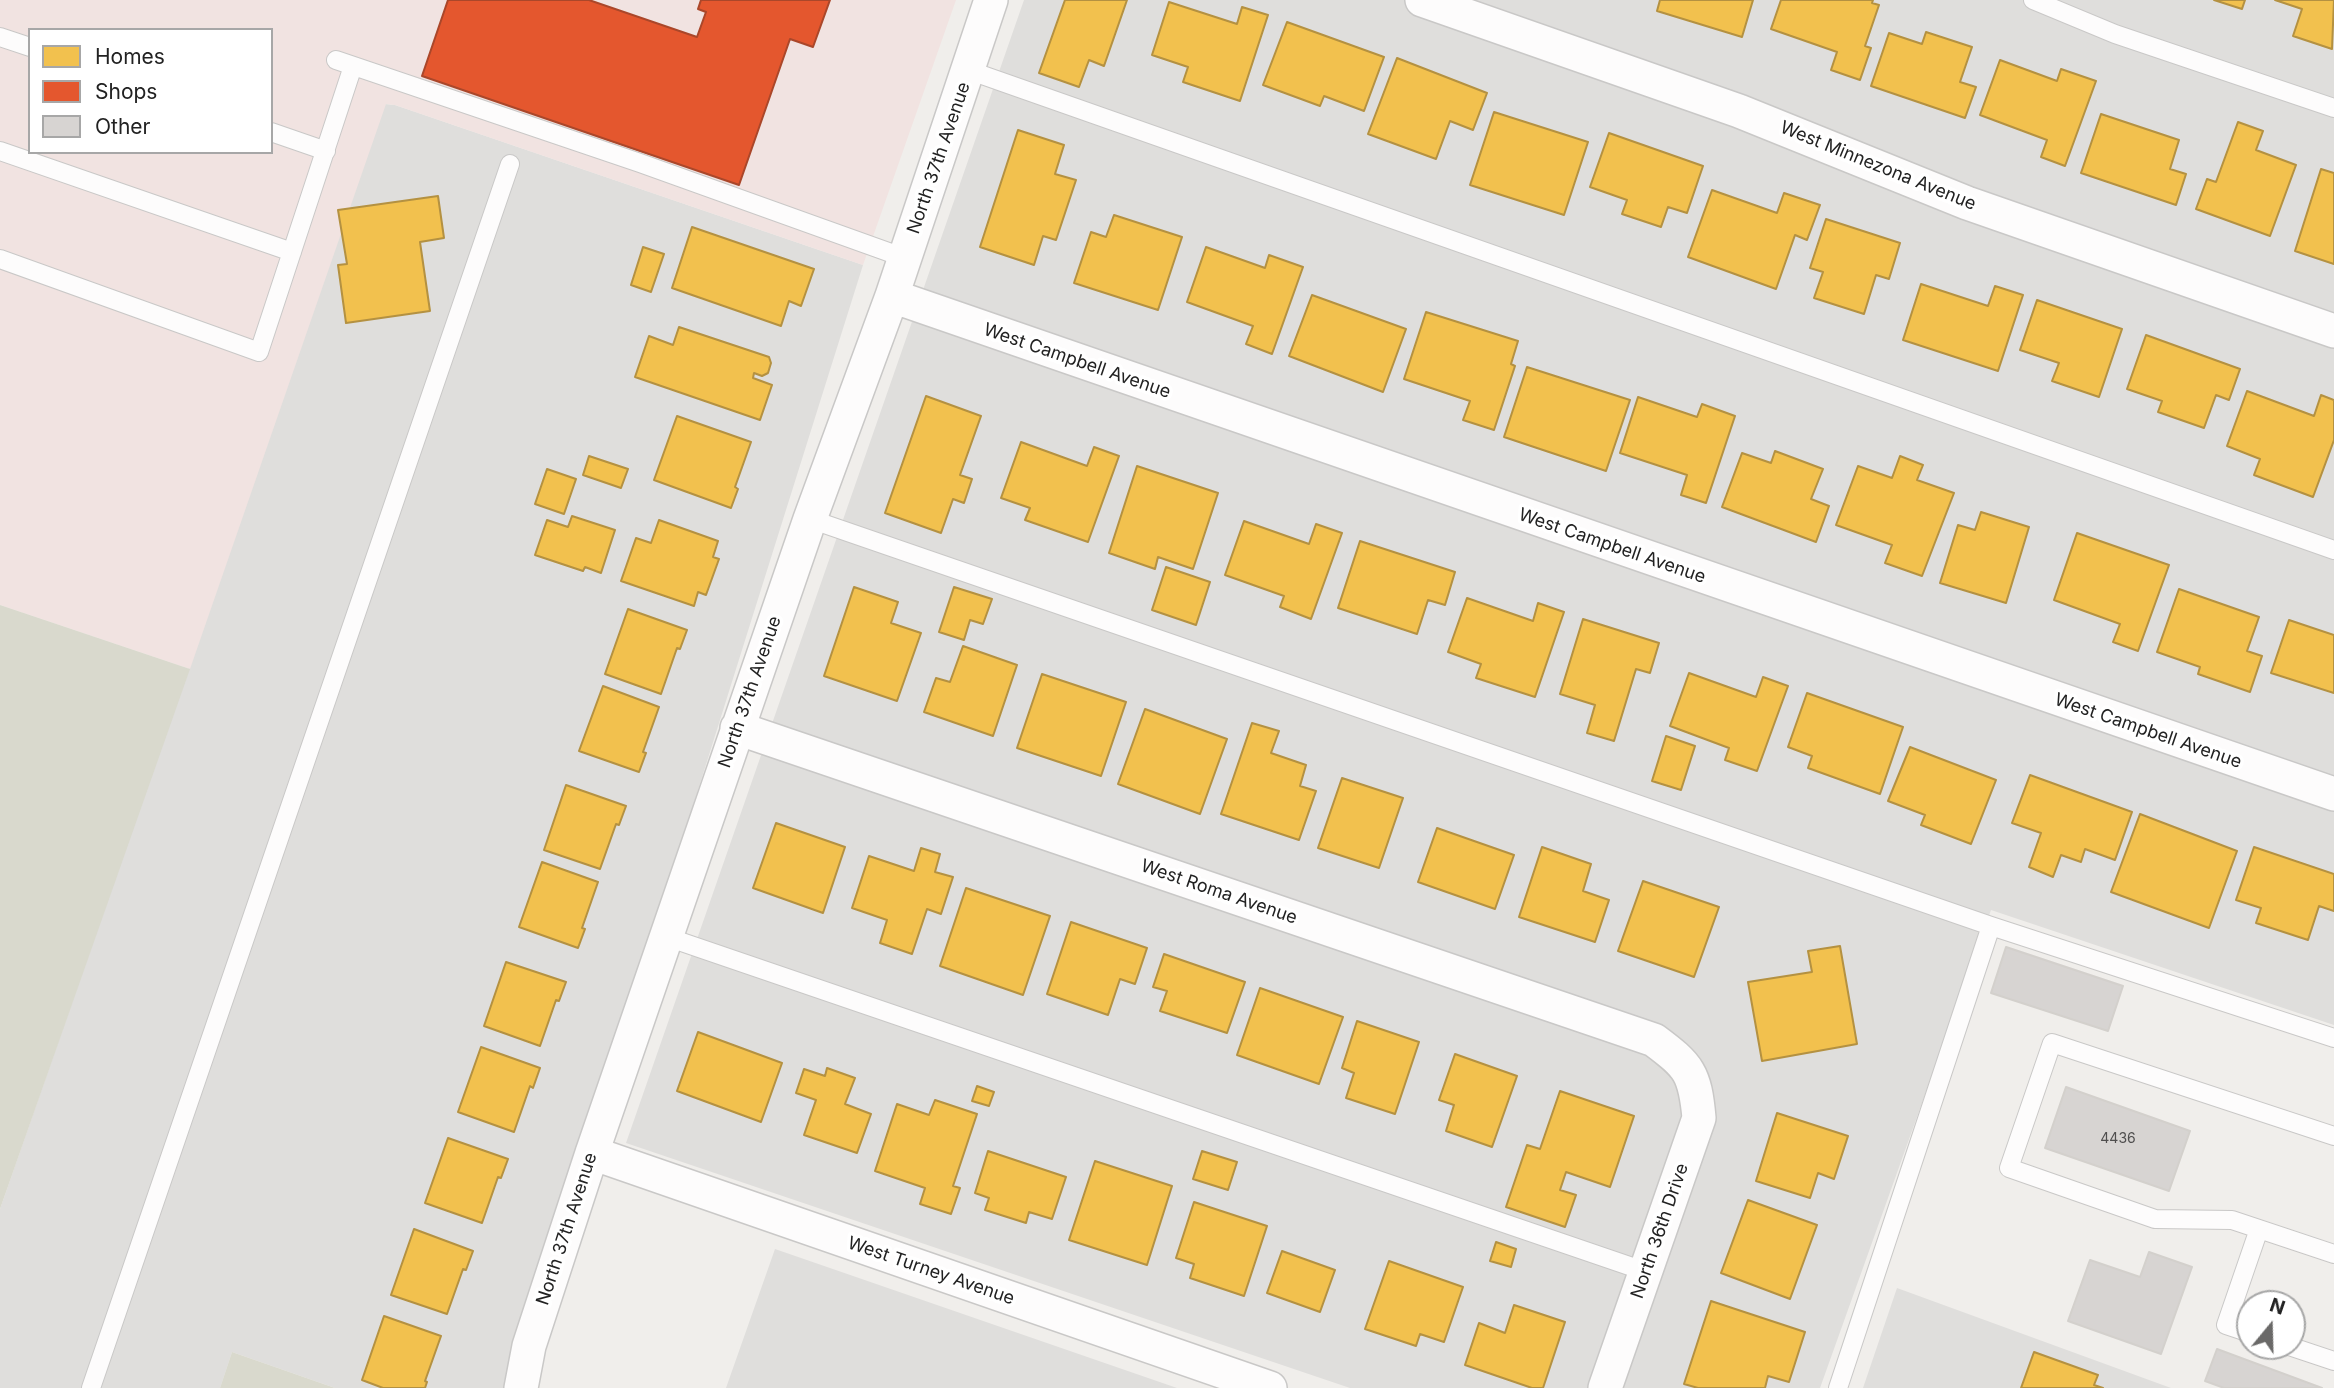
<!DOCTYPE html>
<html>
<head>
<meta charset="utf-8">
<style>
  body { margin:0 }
  #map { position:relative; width:2334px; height:1388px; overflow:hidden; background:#f0eeeb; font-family:Inter,sans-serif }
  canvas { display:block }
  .legend { position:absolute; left:28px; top:28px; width:245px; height:126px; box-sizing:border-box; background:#fff; border:2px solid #a7a7a7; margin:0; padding:9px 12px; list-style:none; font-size:21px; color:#222 }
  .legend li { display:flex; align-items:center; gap:14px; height:35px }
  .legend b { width:35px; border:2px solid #a7a7a7 }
  .north { position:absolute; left:2236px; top:1290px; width:70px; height:70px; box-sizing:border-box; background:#fff; border:2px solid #a7a7a7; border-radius:50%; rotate:19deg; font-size:19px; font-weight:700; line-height:28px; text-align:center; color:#222 }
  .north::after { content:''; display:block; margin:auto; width:24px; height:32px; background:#6a6968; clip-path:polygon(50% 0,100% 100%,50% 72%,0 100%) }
</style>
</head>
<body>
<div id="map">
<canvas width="2334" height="1388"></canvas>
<ul class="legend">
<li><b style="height:19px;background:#f2c14e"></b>Homes</li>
<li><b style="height:19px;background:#e4572e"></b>Shops</li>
<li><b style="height:19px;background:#d7d4d2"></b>Other</li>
</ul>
<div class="north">N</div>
</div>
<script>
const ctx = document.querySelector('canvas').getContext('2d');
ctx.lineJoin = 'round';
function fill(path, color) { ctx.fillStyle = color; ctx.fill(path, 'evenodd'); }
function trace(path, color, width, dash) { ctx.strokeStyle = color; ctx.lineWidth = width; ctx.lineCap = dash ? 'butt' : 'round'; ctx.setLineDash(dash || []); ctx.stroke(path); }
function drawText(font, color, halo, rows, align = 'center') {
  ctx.font = font + ' Inter,sans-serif'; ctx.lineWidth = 7; ctx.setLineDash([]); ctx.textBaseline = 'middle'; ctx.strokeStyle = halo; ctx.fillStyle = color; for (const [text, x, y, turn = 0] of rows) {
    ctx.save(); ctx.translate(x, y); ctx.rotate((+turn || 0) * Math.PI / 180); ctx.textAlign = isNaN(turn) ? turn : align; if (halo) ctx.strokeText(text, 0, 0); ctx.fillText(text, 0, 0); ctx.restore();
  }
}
fill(new Path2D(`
  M1024,0H2334V1025L1991,910L1820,1388H1350L626,1143Z
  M385,104L395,105L863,265L510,1388H335L232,1352L220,1388H0V1209Z
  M775,1249L1177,1388H726Z
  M1897,1288L2171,1388H1863Z`), '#dfdedc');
fill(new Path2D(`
  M0,0H956L863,265L395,105L386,104L190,669L0,605ZM30,30H271V152H30Z`), '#f1e3e1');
fill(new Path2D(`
  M0,605L190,669L0,1209Z
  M232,1352L335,1388H220Z`), '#d9d9cd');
const homes = new Path2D(`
  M1065,0H1127L1104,66L1089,60L1079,87L1039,73Z
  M1660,0H1753L1742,37L1657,11Z
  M1781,0H1873L1872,3L1879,5L1865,46L1871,48L1860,80L1831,70L1837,52L1771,29Z
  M2214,0H2245L2242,9Z
  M2275,0H2334L2332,49L2293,36L2302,9Z
  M1169,2L1237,24L1242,7L1268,15L1240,101L1183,82L1188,67L1152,55Z
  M1287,22L1384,57L1364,111L1324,96L1320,106L1263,85Z
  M1926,32L1972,47L1960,82L1976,87L1965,118L1871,86L1889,33L1922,44Z
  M1397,58L1487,93L1473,130L1450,121L1436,159L1368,134Z
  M2000,60L2057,81L2061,69L2096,81L2065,166L2041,157L2047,140L1980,115Z
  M1494,112L1588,142L1564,215L1470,185Z
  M2101,114L2179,140L2170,169L2186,174L2176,205L2081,173Z
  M2238,122L2263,131L2256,150L2296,165L2270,236L2196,209L2207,179L2216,182Z
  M1018,130L1064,145L1055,174L1076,180L1056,240L1043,236L1034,265L980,247Z
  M1609,133L1703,166L1687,213L1668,207L1661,227L1622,214L1627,200L1590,187Z
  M2321,169L2334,173V264L2295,251Z
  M1712,190L1777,213L1784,193L1820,205L1807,240L1795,235L1776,289L1688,257Z
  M438,196L444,238L420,242L430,311L346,323L338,265L347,264L338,210Z
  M1114,215L1182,237L1158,310L1074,283L1091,232L1106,237Z
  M1826,219L1900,243L1889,279L1876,275L1864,314L1814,298L1823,272L1810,268Z
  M692,227L814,269L801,306L789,301L781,326L672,288Z
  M643,247L664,254L651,292L631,285Z
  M1206,247L1265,268L1269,255L1303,267L1272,354L1246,344L1253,326L1187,302Z
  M1921,284L1988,306L1995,286L2023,295L1998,371L1903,340Z
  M1312,295L1406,329L1383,392L1289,356Z
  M2037,300L2122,329L2099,397L2052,381L2059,363L2020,350Z
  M1426,312L1518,341L1511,364L1515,366L1494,430L1463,420L1470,401L1404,379Z
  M679,327L769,357L771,363L768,373L762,376L754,373L753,378L772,385L760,420L635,377L649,336L673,345Z
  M2146,335L2240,369L2229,400L2216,395L2204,428L2158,412L2162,401L2127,389Z
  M1527,367L1630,400L1606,471L1504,437Z
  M2247,391L2314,416L2321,395L2334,400V440L2313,497L2254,475L2260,459L2227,446Z
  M926,396L981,416L960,475L972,479L964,503L953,499L941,533L885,513Z
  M1638,397L1697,417L1702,404L1735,416L1706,503L1681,495L1687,475L1620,453Z
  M677,416L751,442L735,487L738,489L731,508L654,480Z
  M1021,442L1087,466L1094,447L1119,456L1088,542L1025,520L1030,508L1001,498Z
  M1775,451L1823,469L1811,499L1829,506L1816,542L1722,507L1742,453L1771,463Z
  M589,456L628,469L621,488L583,475Z
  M1900,456L1923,465L1917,480L1954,493L1922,576L1885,563L1892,545L1836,525L1858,466L1892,478Z
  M1137,466L1218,493L1193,569L1158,557L1155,569L1109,553Z
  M547,469L576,479L564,514L535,504Z
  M1981,512L2029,527L2006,603L1940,583L1958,525L1975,530Z
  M572,516L615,530L601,573L585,567L583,571L535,555L547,520L568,527Z
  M659,520L718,541L713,557L719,559L706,595L698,592L694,606L621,581L636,538L651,543Z
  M1244,521L1309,544L1316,524L1342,533L1311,619L1280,607L1284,596L1225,575Z
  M2077,533L2169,565L2138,651L2113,642L2120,624L2054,600Z
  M1360,541L1455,572L1445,605L1428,600L1417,634L1338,608Z
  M1166,567L1210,582L1196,625L1152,610Z
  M854,587L898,602L891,623L921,633L897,701L824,676Z
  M954,587L992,599L983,624L970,620L964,640L939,632Z
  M2179,589L2259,617L2247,651L2262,656L2250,692L2198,674L2200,667L2157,652Z
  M1467,598L1533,621L1538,603L1564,612L1535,697L1476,678L1481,664L1448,652Z
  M628,609L687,630L680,649L677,648L661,694L605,674Z
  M1583,619L1659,643L1650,673L1636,669L1614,741L1587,733L1595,705L1560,694Z
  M2289,620L2334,635V693L2271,673Z
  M963,646L1017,665L993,736L924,712L936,678L950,682Z
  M1689,673L1756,697L1763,677L1788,686L1757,771L1725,760L1729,748L1670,726Z
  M1042,674L1126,702L1101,776L1017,748Z
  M603,686L659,707L643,752L646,753L639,772L579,751Z
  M1807,693L1903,727L1880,794L1808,768L1812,756L1788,747Z
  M1145,709L1227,739L1200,814L1118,784Z
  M1252,723L1279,731L1271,753L1306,765L1300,786L1316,791L1299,840L1221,814Z
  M1666,736L1695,746L1681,790L1652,781Z
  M1910,747L1996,780L1971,844L1921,825L1925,815L1888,801Z
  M2030,775L2132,812L2115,860L2085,849L2081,862L2061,855L2053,877L2029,867L2041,833L2012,823Z
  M1342,778L1403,798L1379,868L1318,848Z
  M566,785L626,806L619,825L616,824L600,869L544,850Z
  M2140,814L2237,851L2209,928L2111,892Z
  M776,823L845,847L823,913L753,888Z
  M1437,828L1514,855L1495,909L1418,882Z
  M1542,847L1591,864L1583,891L1609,900L1595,942L1519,917Z
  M2254,847L2334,874V911L2319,906L2308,940L2256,923L2261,908L2236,900Z
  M921,848L940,854L935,872L953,877L941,914L927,909L912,954L880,943L887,920L852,908L869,856L914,871Z
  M542,862L598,882L582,928L585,929L578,948L519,927Z
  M1643,881L1719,907L1694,977L1618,951Z
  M966,888L1050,916L1023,995L940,966Z
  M1071,922L1147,948L1135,984L1120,979L1108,1015L1047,994Z
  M1840,946L1857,1044L1762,1061L1748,982L1812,972L1808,951Z
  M1164,954L1245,982L1227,1033L1160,1011L1167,991L1153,987Z
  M506,962L566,982L559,1001L556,1000L540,1046L484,1026Z
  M1260,988L1343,1017L1319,1084L1237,1055Z
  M1357,1021L1419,1042L1395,1114L1346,1098L1354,1073L1342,1068Z
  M698,1032L782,1063L761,1122L677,1091Z
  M481,1047L540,1068L533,1088L530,1086L514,1132L458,1112Z
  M1455,1054L1517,1076L1492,1147L1446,1131L1454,1105L1439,1100Z
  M827,1068L855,1078L845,1104L871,1114L857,1153L804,1135L816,1100L796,1093L804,1069L825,1076Z
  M977,1086L994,1092L989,1106L972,1101Z
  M1560,1091L1634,1116L1610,1187L1566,1172L1560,1190L1576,1195L1565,1227L1506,1207L1527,1145L1540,1149Z
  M935,1100L977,1114L953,1186L960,1188L951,1214L920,1204L925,1188L875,1171L897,1104L929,1115Z
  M1777,1113L1848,1136L1834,1179L1818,1173L1810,1198L1756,1181Z
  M448,1138L508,1159L501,1178L498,1177L482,1223L425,1203Z
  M988,1151L1066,1177L1052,1219L1029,1212L1026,1223L985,1210L989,1198L975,1193Z
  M1202,1151L1237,1162L1228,1190L1193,1179Z
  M1095,1161L1172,1186L1147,1265L1069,1240Z
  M1748,1200L1817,1225L1790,1299L1721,1273Z
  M1194,1202L1267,1226L1244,1296L1190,1278L1194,1264L1176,1258Z
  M414,1229L473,1251L466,1270L463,1269L447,1314L391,1295Z
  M1496,1242L1516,1249L1511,1267L1490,1261Z
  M1282,1251L1335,1270L1320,1312L1267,1293Z
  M1389,1261L1463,1287L1444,1342L1420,1334L1416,1346L1365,1329Z
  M1711,1301L1805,1332L1789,1382L1768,1376L1765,1388H1698L1684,1384Z
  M1514,1305L1565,1322L1543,1388H1532L1465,1365L1479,1323L1505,1333Z
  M384,1316L441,1336L425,1381L427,1382L425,1388H383L362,1380Z
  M2034,1352L2098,1375L2094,1385L2103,1388H2021Z`);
fill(homes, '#f2c14e');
trace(homes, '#b49141', 2);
const shops = new Path2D(`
  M448,0H589L697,37L706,12L698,9L701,0H830L813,47L790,39L739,185L422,76Z`);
fill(shops, '#e4572e');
trace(shops, '#aa472a', 2);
const building = new Path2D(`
  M2006,947L2123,986L2108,1031L1991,993Z
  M2066,1087L2190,1131L2169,1191L2045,1148Z
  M2149,1252L2192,1267L2161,1354L2068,1321L2090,1260L2140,1277Z
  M2217,1349L2322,1388H2224L2205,1381Z`);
fill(building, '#d7d4d2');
trace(building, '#d3d0cc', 2);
const service = new Path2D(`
  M2033,0L2115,34L2334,108
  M0,37L30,47
  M336,60L640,163L905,258
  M968,70L2334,550
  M271,132L326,151
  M0,151L292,252
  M0,259L259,352L353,66
  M810,519L1991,926L2334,1038
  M667,937L1647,1272
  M2334,1136L2052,1043L2009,1168L2155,1219L2232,1220L2334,1254
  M2250,1333L2226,1325L2259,1229
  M2289,1346L2334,1361
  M91,1388L510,164
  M1838,1388L1991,926`);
const minor = new Path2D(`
  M1422,0L1739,111L1967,203L2334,331
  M892,296L2334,794
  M737,728L1654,1040C1689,1066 1695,1073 1699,1118L1605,1388
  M592,1153L1270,1388
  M521,1388L529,1346L592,1153L810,519L892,296L991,0`);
trace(service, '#c9c8c7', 20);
trace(minor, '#c9c8c7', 36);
trace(service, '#fdfcfc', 18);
trace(minor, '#fdfcfc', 33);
drawText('14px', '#4f4e4e', null, [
  ["4436",2118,1139]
]);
drawText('18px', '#222', '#fff', [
  ["North 37th Avenue",939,158,-71],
  ["West Minnezona Avenue",1878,166,22],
  ["West Campbell Avenue",1077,361,19],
  ["West Campbell Avenue",1612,546,19],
  ["North 37th Avenue",750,692,-71],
  ["West Campbell Avenue",2148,731,19],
  ["West Roma Avenue",1219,892,19],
  ["North 37th Avenue",567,1229,-72],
  ["North 36th Drive",1660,1231,-71],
  ["West Turney Avenue",931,1271,19]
]);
</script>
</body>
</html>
